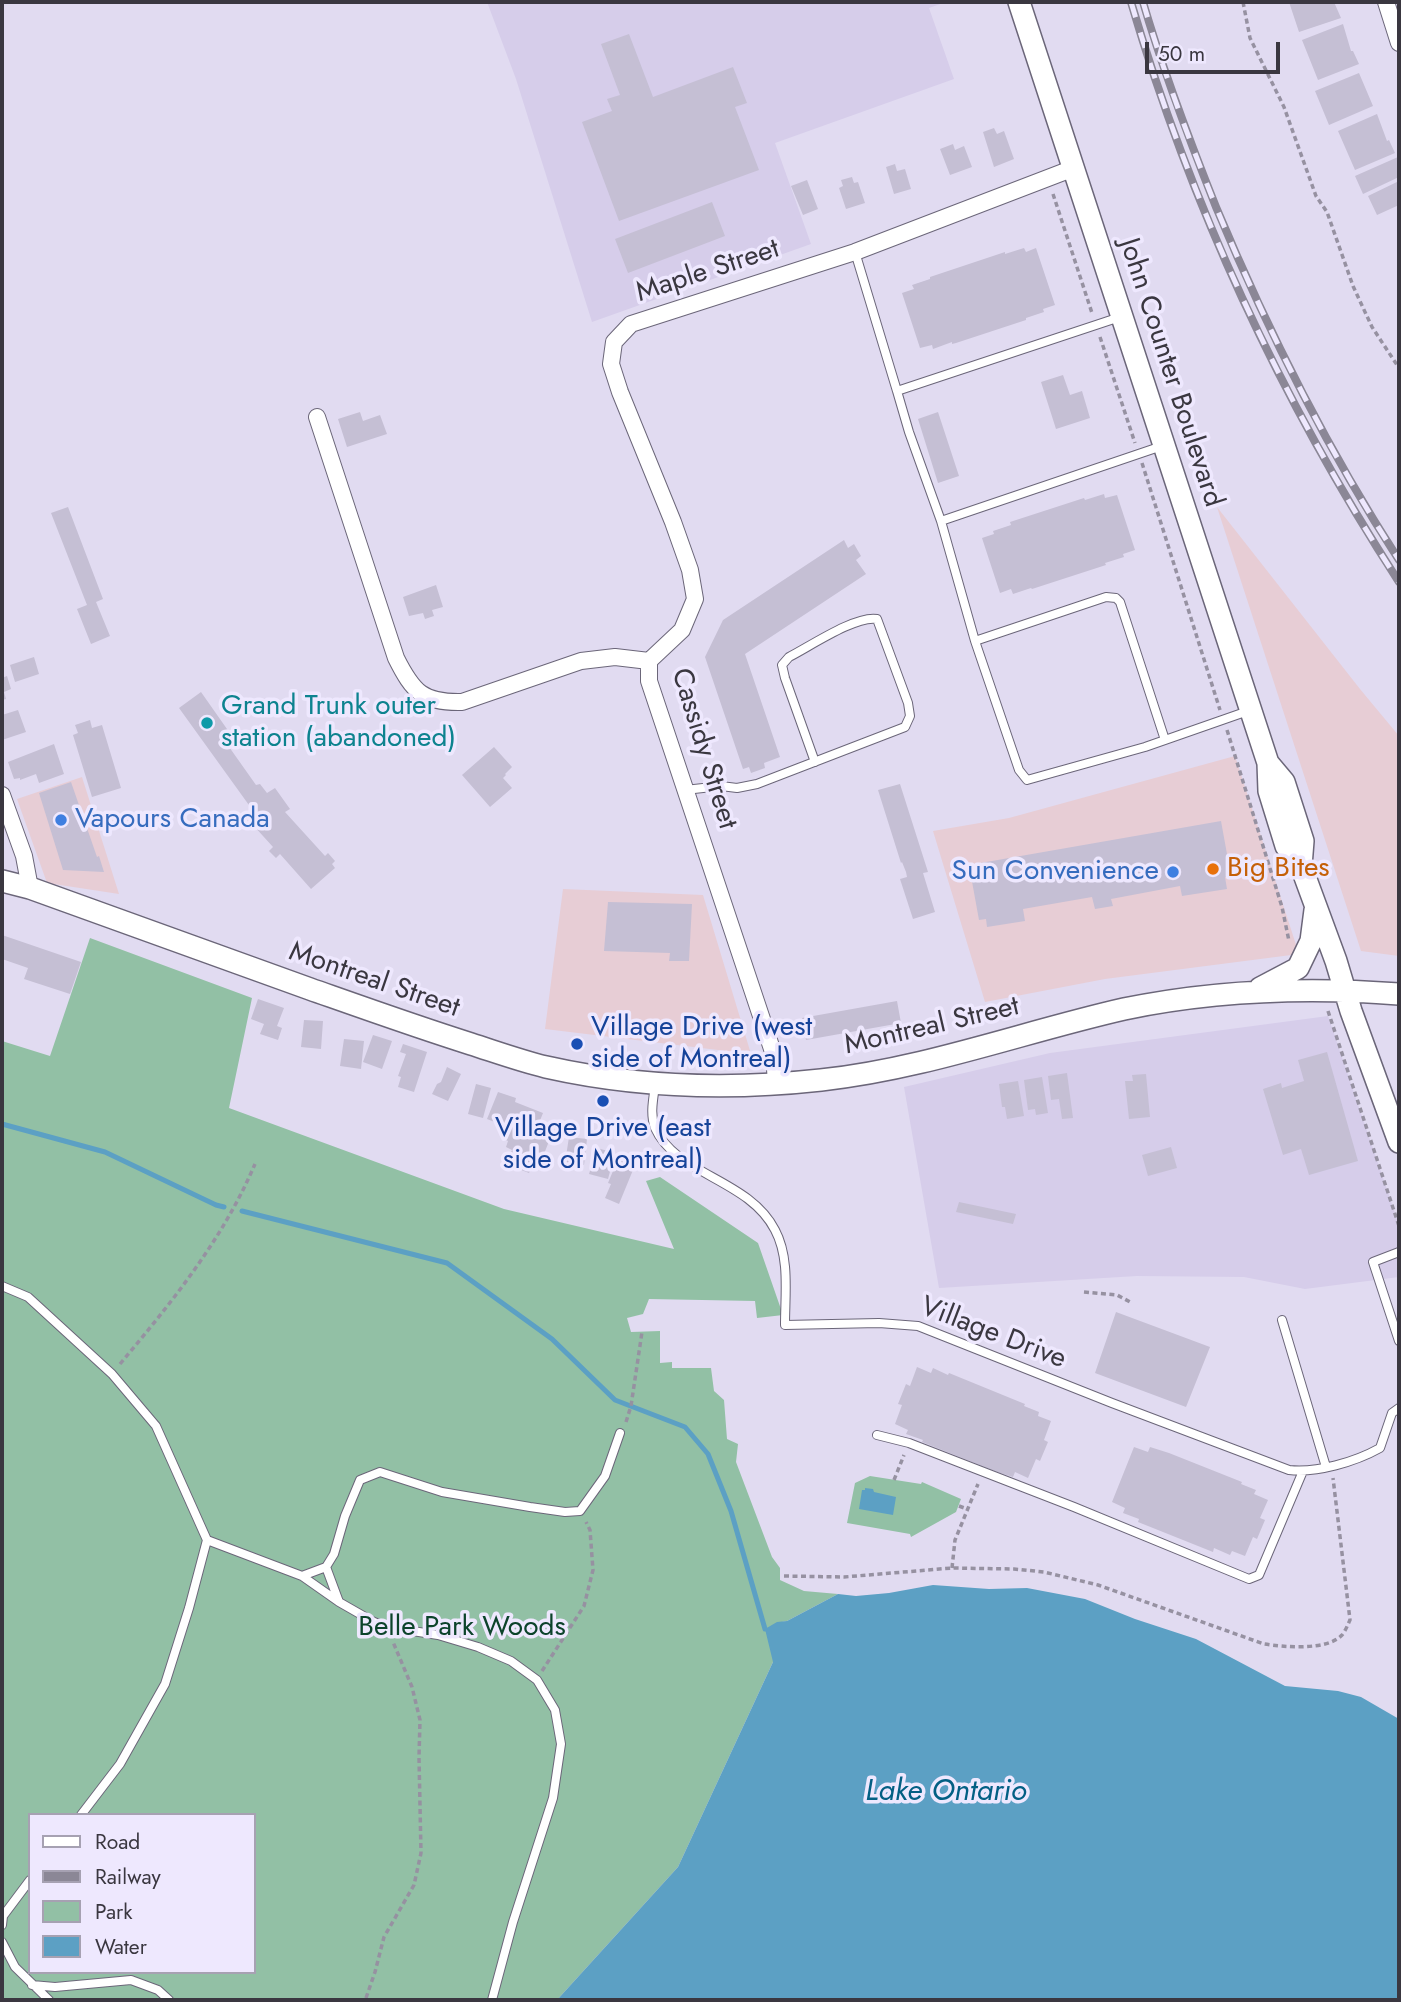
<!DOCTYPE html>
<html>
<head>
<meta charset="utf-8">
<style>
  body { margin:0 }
  #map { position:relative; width:1401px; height:2002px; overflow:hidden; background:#e1dbf1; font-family:Jost,sans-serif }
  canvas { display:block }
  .frame { position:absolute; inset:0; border:4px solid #3a3740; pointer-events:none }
  .legend { position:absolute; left:28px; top:1813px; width:228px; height:161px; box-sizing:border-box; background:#eee8fe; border:2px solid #a6a1b2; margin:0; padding:9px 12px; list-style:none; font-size:21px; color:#3a3740 }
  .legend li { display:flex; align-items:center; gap:14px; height:35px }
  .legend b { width:35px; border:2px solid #a6a1b2 }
  .scale { position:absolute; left:1145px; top:42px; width:135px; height:32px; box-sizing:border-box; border:4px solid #3a3740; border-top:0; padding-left:9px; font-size:21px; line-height:24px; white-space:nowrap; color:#3a3740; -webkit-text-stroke:5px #eee8fe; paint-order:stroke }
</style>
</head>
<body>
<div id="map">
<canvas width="1401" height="2002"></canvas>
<div class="frame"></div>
<ul class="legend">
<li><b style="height:9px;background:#fff"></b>Road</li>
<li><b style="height:9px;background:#8b8796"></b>Railway</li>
<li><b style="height:19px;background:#92c0a5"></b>Park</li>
<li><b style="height:19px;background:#5ca0c4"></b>Water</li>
</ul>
<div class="scale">50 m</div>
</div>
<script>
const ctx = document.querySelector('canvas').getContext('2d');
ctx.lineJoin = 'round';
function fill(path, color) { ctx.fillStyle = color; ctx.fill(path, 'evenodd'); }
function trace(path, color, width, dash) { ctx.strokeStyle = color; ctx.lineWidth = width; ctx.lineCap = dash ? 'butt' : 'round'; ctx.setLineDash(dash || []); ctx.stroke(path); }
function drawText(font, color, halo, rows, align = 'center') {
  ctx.font = font + ' Jost,sans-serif'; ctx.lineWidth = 7; ctx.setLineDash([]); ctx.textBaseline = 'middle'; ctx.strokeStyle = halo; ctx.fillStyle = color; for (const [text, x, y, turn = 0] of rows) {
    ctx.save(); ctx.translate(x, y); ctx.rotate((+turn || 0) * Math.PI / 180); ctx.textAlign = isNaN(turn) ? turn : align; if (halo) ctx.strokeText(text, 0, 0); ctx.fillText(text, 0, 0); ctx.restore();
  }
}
fill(new Path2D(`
  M1217,507L1360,689L1399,736V956L1361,951Z
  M1235,756L1299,954L1105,979L985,1002L933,831L1009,818Z
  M82,777L119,894L47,883L17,799Z
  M563,889L703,895L751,1054L545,1029Z`), '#e7cdd5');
fill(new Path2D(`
  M487,2H946L929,8L954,79L775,143L811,244L592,322L516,79Z
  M1328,1016L1399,1225V1277L1305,1289L1244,1277L1137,1276L939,1288L904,1087L1050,1053Z`), '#d6cdea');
fill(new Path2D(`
  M90,938L252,998L229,1108L504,1209L674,1249L646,1181L660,1177L758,1243L783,1315L757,1318L755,1301L649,1299L643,1314L627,1318L631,1332L660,1331V1363L672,1362V1368H711L714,1391L724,1400L727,1439L738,1444L736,1462L772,1557L780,1568V1580L804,1591L838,1594L787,1621L777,1623L773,1662L678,1867L557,2000H2V1041L50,1056ZM30,1815H254V1972H30Z
  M870,1476L921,1484L922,1482L961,1499L956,1512L911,1537L910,1534L847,1523L855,1483Z`), '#92c0a5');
fill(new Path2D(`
  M865,1488L873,1489L874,1492L896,1497L893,1515L859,1509L862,1490H865Z
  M933,1585L989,1589L1027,1588L1085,1599L1135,1619L1196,1639L1285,1686L1338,1691L1361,1697L1399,1719V2000H557L678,1867L773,1662L765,1629L777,1622L787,1621L838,1594L856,1596L889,1593Z`), '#5ca0c4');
trace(new Path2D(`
  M2,1124L105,1152L216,1205L224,1207
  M242,1211L447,1263L552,1339L615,1400L685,1427L708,1454L731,1511L765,1629`), '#5ca0c4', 5);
fill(new Path2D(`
  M1289,2H1334L1341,18L1299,32Z
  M1343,24L1351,51H1353L1359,64L1318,80L1302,40Z
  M629,34L653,97L733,67L747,103L735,107L759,170L619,221L582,122L612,111L607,99L620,95L601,44Z
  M1359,73L1373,106L1329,125L1315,91Z
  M1377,114L1387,141L1389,140L1395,153L1355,170L1338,131Z
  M994,128L997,134L1004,131L1014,159L994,167L983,132Z
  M953,144L955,150L964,146L972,167L950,175L940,149Z
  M1398,157L1399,177L1363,194L1355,176Z
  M895,164L897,171L905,169L911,189L894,194L886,167Z
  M852,177L854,183L858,182L865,203L846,209L839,188L843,186L841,180Z
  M807,180L818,209L803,215L791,186Z
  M1399,181V205L1377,215L1368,196Z
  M712,202L725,236L628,273L615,239Z
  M1024,248L1026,252L1036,248L1055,305L1043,309L1044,312L1026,318V320L956,343L952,344V342L933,349L932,345L920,348L902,293L914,289L912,285L930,279V277L1005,252V254Z
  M1063,375L1070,395L1082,391L1090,418L1056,429L1041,382Z
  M360,412L363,421L380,415L387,434L347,447L338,419Z
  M938,412L959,476L938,483L918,419Z
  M1104,494L1105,498L1117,495L1135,550L1123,554L1124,557L1105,563L1106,565L1032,589L1031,588L1013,594L1011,589L1000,593L982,538L994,534L993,531L1011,525L1010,522L1084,498L1085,500Z
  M68,507L103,599L96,602L110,636L91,644L77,609L87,605L51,513Z
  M844,540L848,548L854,544L861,556L856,560L866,574L745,654L780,757L764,763L765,768L751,773L749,767L743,769L705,657L723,620Z
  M436,585L443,607L432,610L434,616L425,619L423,613L409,616L403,597Z
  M34,657L39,674L15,682L10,665Z
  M7,676L11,689L4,692L6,699L2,700V678Z
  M201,692L234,739L227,744L256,785L260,784L267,793L275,788L290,809L285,812L325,856L328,853L335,861L332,864L335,868L311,889L280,854L276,858L269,851L273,847L253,825L259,819L179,708Z
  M18,710L26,732L2,740V715Z
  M90,720L92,728L102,725L121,788L92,797L73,735L78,733L75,725Z
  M54,744L64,774L39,783L36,774L20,780V778L14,779L8,762Z
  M494,747L512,767L505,774L506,775L503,778L512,788L490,807L462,775Z
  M71,782L97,857L99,856L104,872L63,870L39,793Z
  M900,784L928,872L923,873L935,912L913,919L900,879L907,877L906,872L902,862L901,863L878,790Z
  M1221,821L1231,876L1225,877L1227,889L1182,896L1180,886L1111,899L1113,906L1095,909L1092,897L1023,909L1025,921L987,927L986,919L979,920L969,865Z
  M608,902L692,904L689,961H669L670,953L604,951Z
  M2,935L81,962L70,994L24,979L28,968L2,959Z
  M258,999L284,1008L277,1026L282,1028L278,1040L260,1034L264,1024L251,1019Z
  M897,1001L901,1023L806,1040L802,1018Z
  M304,1020L323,1021L321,1049L301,1047Z
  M373,1035L392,1041L382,1069L363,1062Z
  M344,1039L364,1041L361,1069L340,1066Z
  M403,1044L427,1052L414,1092L398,1087L401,1077L398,1076L406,1054L400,1052Z
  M1327,1052L1358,1161L1309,1175L1301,1149L1283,1155L1263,1089L1281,1083L1282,1088L1304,1081L1298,1060Z
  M447,1067L461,1074L448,1101L432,1094L437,1084L441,1082Z
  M1067,1073L1073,1118L1062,1119L1059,1099L1051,1100L1048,1076Z
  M1146,1074L1150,1117L1129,1119L1125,1081H1133L1132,1075Z
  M1042,1077L1048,1113L1036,1115L1035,1109L1028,1110L1024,1080Z
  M1018,1081L1024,1116L1007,1119L1005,1107H1002L999,1084Z
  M476,1084L491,1088L483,1118L468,1114Z
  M498,1092L516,1098L515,1102L543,1113L539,1123L543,1125L541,1132L551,1136L544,1154L537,1152L529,1173L506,1164L512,1150L506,1147L508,1141L506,1140L510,1128L487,1119Z
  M569,1137L587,1139L584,1165L565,1163Z
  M1171,1147L1177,1168L1148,1176L1142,1155Z
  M597,1148L615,1153L608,1179L589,1174Z
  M618,1159L627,1164L626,1167L633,1170L619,1204L605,1198L611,1184L608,1183Z
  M959,1202L1016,1214L1013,1224L956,1212Z
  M1116,1312L1210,1347L1186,1407L1095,1373Z
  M917,1367L931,1373L933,1368L948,1375L949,1373L1020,1402L1025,1404L1024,1406L1039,1412L1038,1416L1051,1421L1044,1440L1048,1442L1040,1461L1036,1459L1028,1478L1015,1472L1013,1477L997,1472L922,1442L923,1440L906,1434L908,1430L895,1424L902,1405L898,1404L906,1384L910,1386Z
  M1134,1447L1148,1452L1150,1447L1169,1453L1242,1482L1241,1484L1256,1490L1254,1494L1268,1500L1260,1518L1265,1520L1257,1539L1253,1537L1245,1556L1232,1551L1230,1555L1214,1548L1213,1552L1138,1522L1139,1519L1123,1513L1125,1508L1112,1502Z`), '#c5bfd4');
const service = new Path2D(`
  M855,252L897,391
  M1162,446L941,521L975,641L1019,770L1027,780L1145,747L1248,711
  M941,521L909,432L897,391L1120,317
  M975,641L1106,597L1116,598L1120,602L1165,740
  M685,790L721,786L737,788L757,784L905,727L910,716L908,703L877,619C856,615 809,647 789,657L782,665L785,678L815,762
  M655,1086C653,1100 650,1115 655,1128C676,1175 749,1179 775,1230C790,1258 785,1294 785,1325L879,1323L918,1326L1112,1403L1289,1470C1317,1473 1355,1462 1380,1448L1392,1413L1399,1408
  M1399,1252L1373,1262L1399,1341
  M2,1286L28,1297L112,1374L156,1426L207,1540L302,1576L326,1567L339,1602L374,1622L387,1627L438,1635L478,1647L511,1661L537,1680L555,1710L561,1744L553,1798L513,1922L492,2000
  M1282,1320L1326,1467
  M877,1435L909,1443L1074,1507L1249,1579L1259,1575L1303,1471
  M326,1567L334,1554L345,1516L360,1480L380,1472L442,1492L530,1507L565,1512L580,1511L605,1476L620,1433
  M302,1576L339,1602
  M81,1815L120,1764L165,1684L189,1608L207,1540
  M2,1925L3,1916L30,1880
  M2,1942L15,1967L49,2000
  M32,1985L55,1987L131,1980L158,1990L169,2000`);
const minor = new Path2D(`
  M1386,2L1399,43
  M317,417L396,658C413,692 423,703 462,702L581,661L615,657L649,661V681L774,1055L776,1083
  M649,661L682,630L695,599L690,570L673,522L620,392L611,364L614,342L631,324L855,252L1074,168
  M2,795L24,856L30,888`);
const secondary = new Path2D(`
  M1019,2L1268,763L1269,791L1286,846L1301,866L1336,961L1351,1011L1399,1142
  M1268,763L1284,782L1303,841L1301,866
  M2,881L30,888C123,922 217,955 310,989C364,1008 417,1027 471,1044C496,1052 521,1061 546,1067C635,1087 730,1090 821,1080C924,1069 1023,1032 1124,1009C1216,990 1307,987 1399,994
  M1260,988L1298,968L1311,941L1315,910`);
trace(service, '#6b6679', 10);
trace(minor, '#6b6679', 18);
trace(secondary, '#6b6679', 24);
trace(new Path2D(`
  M1243,2L1250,38L1284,107L1316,196L1327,212L1353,286L1372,327L1399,368
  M1053,194L1092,313
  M1100,337L1135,443
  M1142,463L1220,710
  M1227,730L1282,907L1289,941
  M1328,1011L1399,1226
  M1084,1292L1117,1295L1132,1303
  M120,1364C172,1302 223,1239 255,1164
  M626,1422L631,1406L642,1332
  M894,1480L904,1455
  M959,1506L967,1509
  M952,1568L955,1540L978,1484
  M784,1576L844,1577L952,1568L1014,1569L1044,1572L1098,1585L1264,1644C1284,1647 1327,1651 1342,1635C1345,1632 1348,1624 1350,1620L1333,1478
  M542,1671L584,1606L593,1570L590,1530L586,1522
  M366,1998L375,1972L384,1937L414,1885L421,1853L419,1757L420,1720L412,1687L393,1642`), '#9691a1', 3.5, [5, 3.5]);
trace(service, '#fff', 8);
trace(minor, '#fff', 16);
trace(secondary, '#fff', 21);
const rail = new Path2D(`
  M1131,2C1191,206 1283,403 1399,582
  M1143,2C1163,71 1189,139 1216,207C1267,329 1327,449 1399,560`);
trace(rail, '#8b8796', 8);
trace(rail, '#eee8fe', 5, [16]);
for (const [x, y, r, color] of [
  [207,723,7,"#0f9aa8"],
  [61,820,7,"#3f7fe0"],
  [1213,869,7,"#e8710a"],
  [1173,872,7,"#3f7fe0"],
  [577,1044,7,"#1a4fb4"],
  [603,1101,7,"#1a4fb4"]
]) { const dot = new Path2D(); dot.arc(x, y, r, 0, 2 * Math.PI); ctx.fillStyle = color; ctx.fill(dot); trace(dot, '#eee8fe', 2.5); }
drawText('28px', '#3a3740', '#eee8fe', [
  ["Maple Street",708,272,-18],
  ["John Counter Boulevard",1170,373,72],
  ["Cassidy Street",703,749,73],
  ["Montreal Street",374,981,19],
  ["Montreal Street",932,1027,-13],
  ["Village Drive",993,1334,21]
]);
drawText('28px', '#0d838f', '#eee8fe', [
  ["Grand Trunk outer",221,707],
  ["station (abandoned)",221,739]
], 'left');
drawText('28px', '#366cbe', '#eee8fe', [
  ["Vapours Canada",75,820],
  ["Sun Convenience",1159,872,"right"]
], 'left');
drawText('28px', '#c56008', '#eee8fe', [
  ["Big Bites",1227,869]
], 'left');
drawText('28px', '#164399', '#eee8fe', [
  ["Village Drive (west",591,1028],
  ["side of Montreal)",591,1060],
  ["Village Drive (east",603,1129,"center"],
  ["side of Montreal)",603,1161,"center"]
], 'left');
drawText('28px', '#0c432b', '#eee8fe', [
  ["Belle Park Woods",462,1628]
]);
drawText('italic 30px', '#035f84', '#eee8fe', [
  ["Lake Ontario",946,1793]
]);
</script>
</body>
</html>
